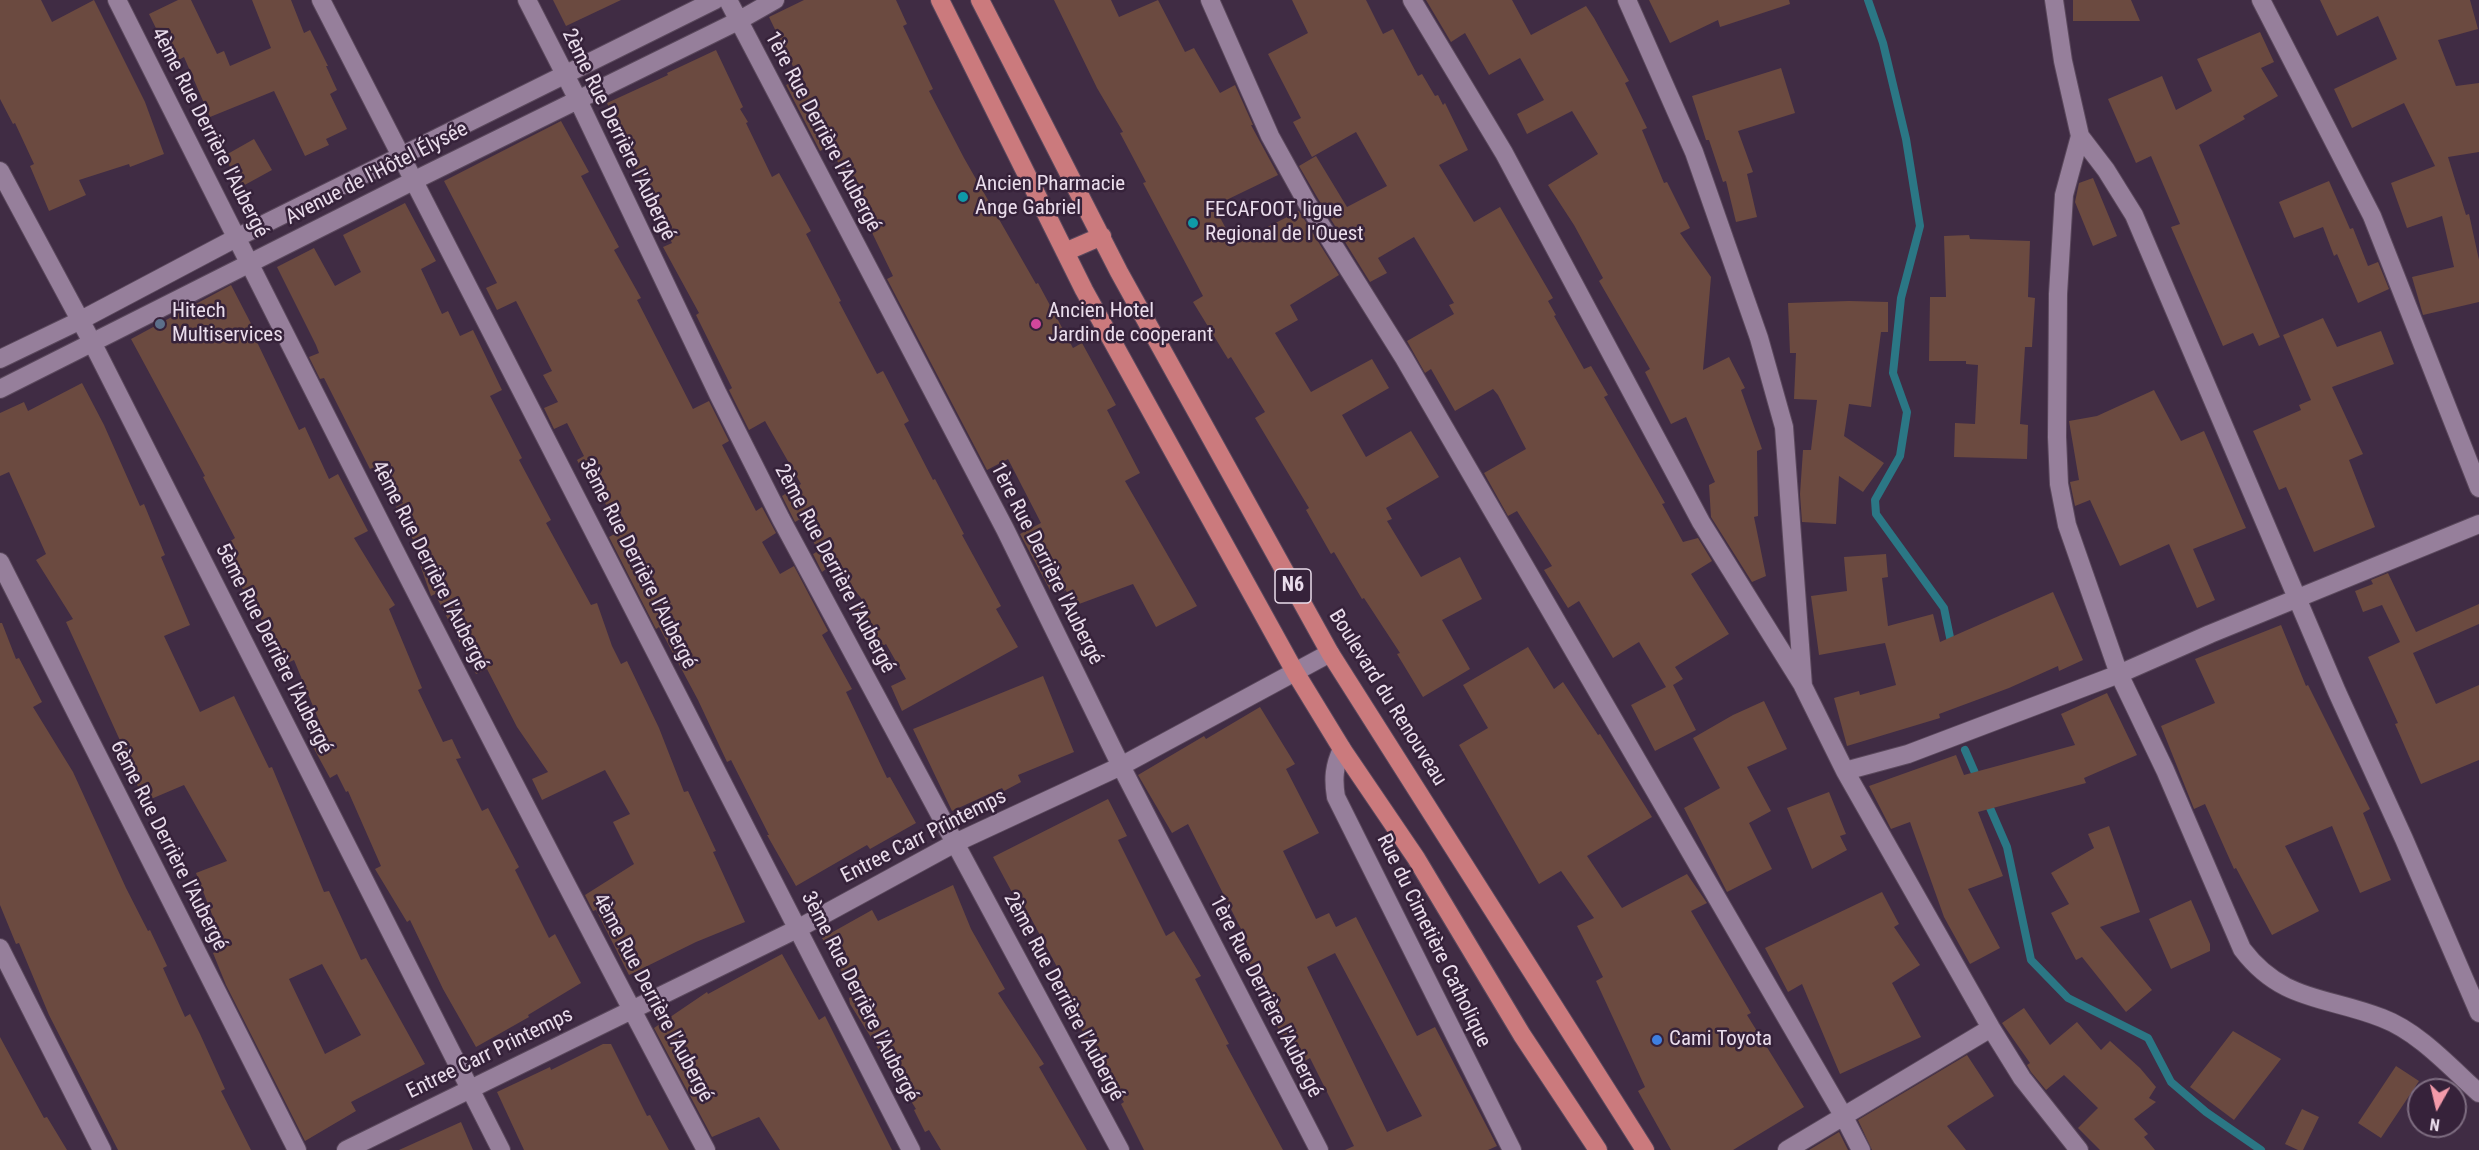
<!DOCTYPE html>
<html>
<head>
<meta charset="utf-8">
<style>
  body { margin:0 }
  #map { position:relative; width:2479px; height:1150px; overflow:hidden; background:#402c44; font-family:"Roboto Condensed",sans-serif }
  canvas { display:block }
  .north { position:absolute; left:2407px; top:1078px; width:60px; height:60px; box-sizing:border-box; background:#36223a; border:2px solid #7e6d81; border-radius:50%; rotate:188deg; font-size:16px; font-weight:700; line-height:24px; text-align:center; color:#eaddec }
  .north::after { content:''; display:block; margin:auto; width:21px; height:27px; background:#f39aaa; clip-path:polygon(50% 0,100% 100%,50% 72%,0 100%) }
</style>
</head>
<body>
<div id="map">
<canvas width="2479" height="1150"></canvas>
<div class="north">N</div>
</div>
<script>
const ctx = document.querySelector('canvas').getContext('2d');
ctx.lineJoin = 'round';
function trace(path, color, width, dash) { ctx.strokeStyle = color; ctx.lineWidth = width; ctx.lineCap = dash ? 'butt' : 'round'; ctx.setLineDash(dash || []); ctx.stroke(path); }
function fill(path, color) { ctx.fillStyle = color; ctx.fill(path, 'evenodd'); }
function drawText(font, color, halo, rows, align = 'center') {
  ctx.font = font + ' "Roboto Condensed",sans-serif'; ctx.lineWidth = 5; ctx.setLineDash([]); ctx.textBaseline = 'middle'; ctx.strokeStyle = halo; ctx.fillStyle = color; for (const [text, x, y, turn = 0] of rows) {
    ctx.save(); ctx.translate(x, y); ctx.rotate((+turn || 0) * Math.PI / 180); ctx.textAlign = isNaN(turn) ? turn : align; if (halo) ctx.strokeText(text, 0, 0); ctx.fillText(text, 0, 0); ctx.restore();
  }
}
trace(new Path2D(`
  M1868,0L1883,43L1906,139L1920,226L1901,298L1893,373L1907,412L1900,456L1875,500L1876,514L1944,608L1952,647
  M1965,750L1979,782
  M1987,801L2007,847L2031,960L2068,998L2148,1038L2171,1082L2206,1112L2261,1150`), '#2b7785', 8);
fill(new Path2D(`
  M0,0H41L52,22L94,0L145,102L164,154L130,167L129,164L79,180L86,195L49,211L30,166L34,164L15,123L13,124L0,99Z
  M178,0H191L217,54L224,51L230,66L271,48L252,0H291L304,33L310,30L328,66H326L337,90L330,94L347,129L326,139L329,145L305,156L274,91L210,117L184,57L173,63L149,14Z
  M553,0H621L566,26Z
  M804,0H896L907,24L903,26L933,89L929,91L964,158L1036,284L1038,283L1073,348L1082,343L1116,405L1107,410L1140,473L1125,481L1197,606L1156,627L1133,584L1071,607L1066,590L1060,593L1057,586L1050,590L1020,534L1041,523L1008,459L987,470L887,279L893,276L830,146L820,151L786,85L799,79L769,17Z
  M1054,0H1111L1119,17L1158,0L1185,52L1194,48L1220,93L1235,85L1253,125H1251L1278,175L1214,206L1234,244L1299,211L1339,275L1290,305L1298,320L1275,333L1311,392L1372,359L1389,388L1342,415L1366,457L1411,431L1439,477L1386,508L1392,519L1387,521L1421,577L1460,557L1482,599L1442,620L1470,669L1423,697L1397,654L1400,653L1364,598L1362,599L1334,552L1331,554L1306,510L1309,508L1255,418L1265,412L1231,357L1228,359L1193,302L1203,296L1143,183L1146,182L1120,133L1123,132L1097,88Z
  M1292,0H1366L1383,34L1393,29L1418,76L1422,74L1435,96L1438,95L1443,105L1445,103L1468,150L1439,165L1474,222L1500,207L1553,298L1548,301L1556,315L1554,316L1584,369L1591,366L1608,395L1604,397L1665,503L1662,504L1683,542L1698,538L1712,561L1691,574L1729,634L1675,667L1683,679L1673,685L1696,730L1655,751L1631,705L1666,687L1639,642L1613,658L1579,601L1568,608L1544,570L1552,566L1517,511L1508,516L1484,473L1526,449L1498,395L1493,389L1455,411L1431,369L1425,373L1407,341L1454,314L1449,305L1454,303L1414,237L1378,258L1387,273L1370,282L1317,197L1299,166L1316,156L1347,207L1387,186L1356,132L1312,157L1293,122L1301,118L1268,54L1308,33Z
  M1426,0H1512L1531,35L1586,6L1594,18L1629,81L1625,83L1647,128L1642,130L1664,183L1667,182L1690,228L1680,233L1711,277L1703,370L1729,357L1745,388L1741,390L1762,449L1757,451L1758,516L1754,517L1766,576L1752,582L1711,517L1709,485L1715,482L1686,417L1671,424L1645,372L1650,369L1599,281L1603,278L1574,225L1548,185L1598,154L1572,111L1527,134L1517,114L1544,100L1520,58L1489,75L1465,33L1451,42Z
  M1649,0H1789L1790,4L1720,27L1718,20L1670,43Z
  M2073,0H2131L2140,21H2073Z
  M2320,0H2470L2478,29L2438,40L2456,86L2479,83V152L2448,157L2466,215L2469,214L2479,260V302L2423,315L2412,277L2454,267L2442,216L2407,228L2391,183L2435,166L2404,103L2352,128L2334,89L2397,59L2378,16L2337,36Z
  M2260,32L2274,62L2261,68L2278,96L2243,116L2245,119L2199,145L2280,337L2259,346L2253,333L2223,346L2171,227L2180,224L2151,156L2136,163L2108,99L2162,76L2176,110L2212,91L2197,59Z
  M716,50L743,107L740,109L748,122L746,123L772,177L779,173L811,231L806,234L841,301L839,302L877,374L883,371L909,421L904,424L933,480L935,479L964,534L962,535L1001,606L996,609L1018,647L902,711L891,686L906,679L886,644L874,651L851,608L864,602L834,563L822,572L813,554L818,551L802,518L795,522L782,496L801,484L765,421L749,430L729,390L732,388L696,315L699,313L663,247L672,243L635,168L607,103L668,75L667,73Z
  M1781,68L1795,113L1738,131L1753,172L1747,174L1757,217L1736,222L1726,181L1723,182L1709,140H1706L1692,96Z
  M561,121L589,172L581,176L619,247L614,250L641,298L637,300L693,409L709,401L729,441L722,445L756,511L762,507L776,533L762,542L780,574L794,566L828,631L822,635L852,689L846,692L887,778L890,777L916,823L870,849L867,845L796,886L767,835H769L731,760L727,762L698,700L659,627L656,629L609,537L620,531L603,499L599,501L577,460L584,456L567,423L554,429L544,408L558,402L543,375L552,371L516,301L497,310L486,288L497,283L444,181Z
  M254,139L272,170L241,187L224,156Z
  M2093,178L2117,236L2093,246L2075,202L2079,183Z
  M2329,181L2350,229L2353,228L2368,266L2378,262L2389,289L2358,303L2337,254L2334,256L2323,227L2294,238L2279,202Z
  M405,203L436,261L421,269L442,314L448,311L460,336L473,330L502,390L490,396L522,458L519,460L551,520L546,523L591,605L597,603L612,646L621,664L627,661L659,728L684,792L688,791L716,851L713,852L745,922L696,942L629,975L596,910L593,911L585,895L634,864L613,822L630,814L605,770L542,800L532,779L548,772L517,727L487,669L476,674L435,594L431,596L418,559L422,557L396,507L403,503L383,463L370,469L324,378L320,379L309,357L319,353L316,345L277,267L314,248L335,286L361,272L343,235Z
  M1969,235L1970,239L2030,241L2028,297L2035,298L2032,347H2025L2020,424L2028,425L2027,459L1954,457L1955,423L1975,424L1978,365L1966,364V361H1929L1930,297H1946L1944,236Z
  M231,285L260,341L257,342L299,430L305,427L329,479L338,474L368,531L354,538L395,605L389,609L422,688L418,690L443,742L452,739L461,758L456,759L482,811L488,808L519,867L515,870L549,938L555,934L581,983L528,1015L529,1017L476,1047L443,989L410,920L407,922L375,869L381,866L348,791L346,792L337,774L330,778L313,747L327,740L294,660L283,665L248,592L246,594L217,550L235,538L203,477L205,476L131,339Z
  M1849,301L1888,302V332H1881L1871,407L1849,404L1844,436L1884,463L1863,492L1839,476L1836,524L1802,522L1800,494L1803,450H1811L1817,400L1794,399L1796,353H1790L1788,303Z
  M2323,318L2337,347L2381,331L2394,364L2332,387L2363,454L2349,460L2375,527L2314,552L2286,487L2279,490L2253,431L2301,410L2299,405L2311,400L2283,335Z
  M82,383L104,425L140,506L144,504L165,555L161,557L190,625L164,636L200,712L234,696L269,768L272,767L324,892L329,891L361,960L366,958L425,1064L351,1102L356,1111L305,1141L226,985L213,953L225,948L196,873L227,861L184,785L144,802L122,747H123L66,622L73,619L36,560L46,554L9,472L0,476V413L24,402L28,411ZM322,964L361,1035L325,1054L289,979Z
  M2154,390L2181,441L2204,431L2246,528L2193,549L2215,600L2197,608L2169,544L2120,566L2090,500L2075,506L2070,482L2079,480L2069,421L2097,416Z
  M1886,554L1888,577L1882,578L1888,626L1933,614L1940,642L2053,592L2083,660L2059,671L2058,666L2009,688L1939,714L1940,718L1847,746L1834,698L1859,691L1860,695L1896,685L1885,643L1819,655L1811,596L1847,591L1844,557Z
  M2388,573L2416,632L2479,604V624L2413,653L2436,704L2479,685V760L2421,784L2395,724L2398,723L2368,657L2400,642L2382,605L2363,612L2355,591L2373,584L2371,580Z
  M0,623H2L16,659L19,658L42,702L33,707L73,772L126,888L148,931L150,930L167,966L163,968L185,1017L190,1014L200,1034L225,1089L221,1091L251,1150H118L49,1015L19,943L16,944L0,905Z
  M2281,625L2306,686L2308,685L2370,809L2363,813L2391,880L2360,893L2332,826L2285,846L2319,911L2272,935L2236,868L2234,869L2205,804L2194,809L2161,726L2215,703L2195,659Z
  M1528,647L1554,689L1563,682L1598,735L1600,734L1652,817L1587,856L1622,908L1687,874L1707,903L1691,911L1751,1013L1747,1015L1804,1107L1733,1150H1671L1638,1091L1645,1087L1596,981L1603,977L1577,926L1594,918L1561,871L1539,884L1459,745L1488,728L1463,685Z
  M1043,676L1074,752L1018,775L1021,782L1004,791L1002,788L952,811L913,729Z
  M2107,693L2137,755L2084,778L2086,783L1978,812L2003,876L1968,889L2000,948L1970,964L1944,917L1910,822L1891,829L1869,786L1956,755L1964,775L2075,745L2061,714Z
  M1764,701L1787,749L1747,767L1771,811L1749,823L1772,869L1727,892L1684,808L1720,788L1693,738L1733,715Z
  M1260,707L1295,764L1286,769L1319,833L1283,851L1316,919L1329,913L1336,927L1356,917L1417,1036L1435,1027L1497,1146L1488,1150H1345L1354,1146L1310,1058L1299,1064L1274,1021L1248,970L1252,968L1234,933L1241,929L1188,824L1172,833L1138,775L1204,736L1206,739ZM1335,953L1422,1116L1387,1132L1307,967Z
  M1829,792L1846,834L1840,836L1847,850L1812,869L1787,808Z
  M1108,799L1127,836L1118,840L1166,936L1174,931L1201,976L1195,979L1229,1044L1226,1045L1283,1150H1144L1121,1104L1124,1102L1084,1038L1086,1037L1054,983L1063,978L1018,894L1014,896L993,857Z
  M2109,826L2140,912L2100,927L2152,990L2126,1012L2082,957L2076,960L2051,913L2069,904L2051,873L2094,848L2088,834Z
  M953,885L971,929L1005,989L998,993L1044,1064L1039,1067L1087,1150H941L929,1130L925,1132L914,1110L916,1109L850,1004L849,998L855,995L822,938L872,910L878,921Z
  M1882,892L1899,924L1894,927L1920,965L1892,983L1921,1037L1840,1074L1802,984L1788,992L1765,948Z
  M2191,900L2210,944V951L2171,969L2149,919Z
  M782,954L819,1020L825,1016L892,1150H780L759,1117L712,1137L654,1028L707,992L708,994Z
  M2024,1008L2050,1045L2077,1022L2101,1050L2110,1041L2140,1068L2156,1087L2149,1098L2156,1102L2134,1119L2148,1134L2144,1137L2155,1150H2100L2078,1128L2098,1108L2064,1075L2046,1090L2031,1072L2027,1065L2030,1063L2002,1023Z
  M2233,1031L2281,1059L2234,1120L2190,1087Z
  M0,1037L44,1118L47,1117L67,1150H0Z
  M603,1044H611L647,1116L650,1115L669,1150H524L497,1092L550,1067L551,1070Z
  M1967,1055L1994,1096L1947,1126L1966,1150H1872L1858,1120Z
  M2396,1066L2419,1081L2381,1138L2358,1123Z
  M2302,1109L2319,1117L2303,1150H2298L2285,1144Z
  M461,1122L473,1150H399Z
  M1839,1132L1848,1150H1809Z`), '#6b4a40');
const minor = new Path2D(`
  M117,0C310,385 504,770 706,1150
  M321,0L911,1150
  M527,0L578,100L718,394L781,519L1120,1150
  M728,0L1005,529L1121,766L1319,1150
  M1210,0L1270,136L1307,203L1404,358L1844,1117L1861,1150
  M1412,0L1504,153L1701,522L1802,684
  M1627,0L1694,152L1759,338L1784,427L1803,686L1845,771L1991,1028L2022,1078L2079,1150
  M2054,0L2063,61L2080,136L2106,170L2134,215L2337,692L2404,839L2479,1013
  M2261,0L2372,216L2479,488
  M2080,136L2064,195L2058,294L2057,437L2059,484L2067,525L2119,674L2165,770L2242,949C2282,1002 2326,996 2382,1018C2419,1032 2450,1067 2479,1093
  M0,171L93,344L501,1150
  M0,359L81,320L236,238L715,0
  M0,389L413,181L738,21L775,0
  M0,562L297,1150
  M1342,749C1334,766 1333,779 1336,797L1512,1150
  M1845,771L1908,754L2119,674L2210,634L2479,524
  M0,948L102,1150
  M346,1150L799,928L955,843L1121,766L1330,653
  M1787,1150L1991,1028`);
const highway = new Path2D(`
  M940,0L1084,290L1295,672L1342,749L1416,858L1522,1035L1598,1150
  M980,0L1119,272L1330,653L1645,1150
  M1065,252L1102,236`);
trace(minor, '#5a485c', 20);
trace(highway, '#5a485c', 20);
trace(minor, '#967f9b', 18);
trace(highway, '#cb7a7d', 18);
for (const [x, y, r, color] of [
  [963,197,6,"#0f9aa8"],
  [1193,223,6,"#0f9aa8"],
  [160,324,6,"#5c6f8a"],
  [1036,324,6,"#d1479c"],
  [1657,1040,6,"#3f7fe0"]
]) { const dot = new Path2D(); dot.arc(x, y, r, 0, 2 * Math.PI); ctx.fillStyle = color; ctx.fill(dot); trace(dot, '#36223a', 2); }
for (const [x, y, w] of [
  [1293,586,36]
]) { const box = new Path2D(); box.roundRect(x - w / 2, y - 17, w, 34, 4.5); ctx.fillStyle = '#36223a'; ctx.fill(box); trace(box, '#eaddec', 1.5); }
drawText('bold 20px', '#eaddec', null, [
  ["N6",1293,586]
]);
drawText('21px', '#eaddec', '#36223a', [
  ["1ère Rue Derrière l'Aubergé",822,132,62],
  ["4ème Rue Derrière l'Aubergé",209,133,63],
  ["2ème Rue Derrière l'Aubergé",618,135,64],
  ["Avenue de l'Hôtel Élysée",377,174,-27],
  ["3ème Rue Derrière l'Aubergé",637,564,63],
  ["1ère Rue Derrière l'Aubergé",1046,564,63],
  ["4ème Rue Derrière l'Aubergé",429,566,63],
  ["2ème Rue Derrière l'Aubergé",834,569,62],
  ["5ème Rue Derrière l'Aubergé",273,649,63],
  ["Boulevard du Renouveau",1387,698,58],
  ["Entree Carr Printemps",924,837,-27],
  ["6ème Rue Derrière l'Aubergé",168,846,63],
  ["Rue du Cimetière Catholique",1433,941,64],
  ["3ème Rue Derrière l'Aubergé",859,997,63],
  ["2ème Rue Derrière l'Aubergé",1063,997,62],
  ["1ère Rue Derrière l'Aubergé",1265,997,63],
  ["4ème Rue Derrière l'Aubergé",652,998,62],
  ["Entree Carr Printemps",490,1054,-26]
]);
drawText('21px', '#eaddec', '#36223a', [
  ["Ancien Pharmacie",975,185],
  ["Ange Gabriel",975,209],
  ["FECAFOOT, ligue",1205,211],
  ["Regional de l'Ouest",1205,235],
  ["Hitech",172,312],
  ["Multiservices",172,336],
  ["Ancien Hotel",1048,312],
  ["Jardin de cooperant",1048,336],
  ["Cami Toyota",1669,1040]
], 'left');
</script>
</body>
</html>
